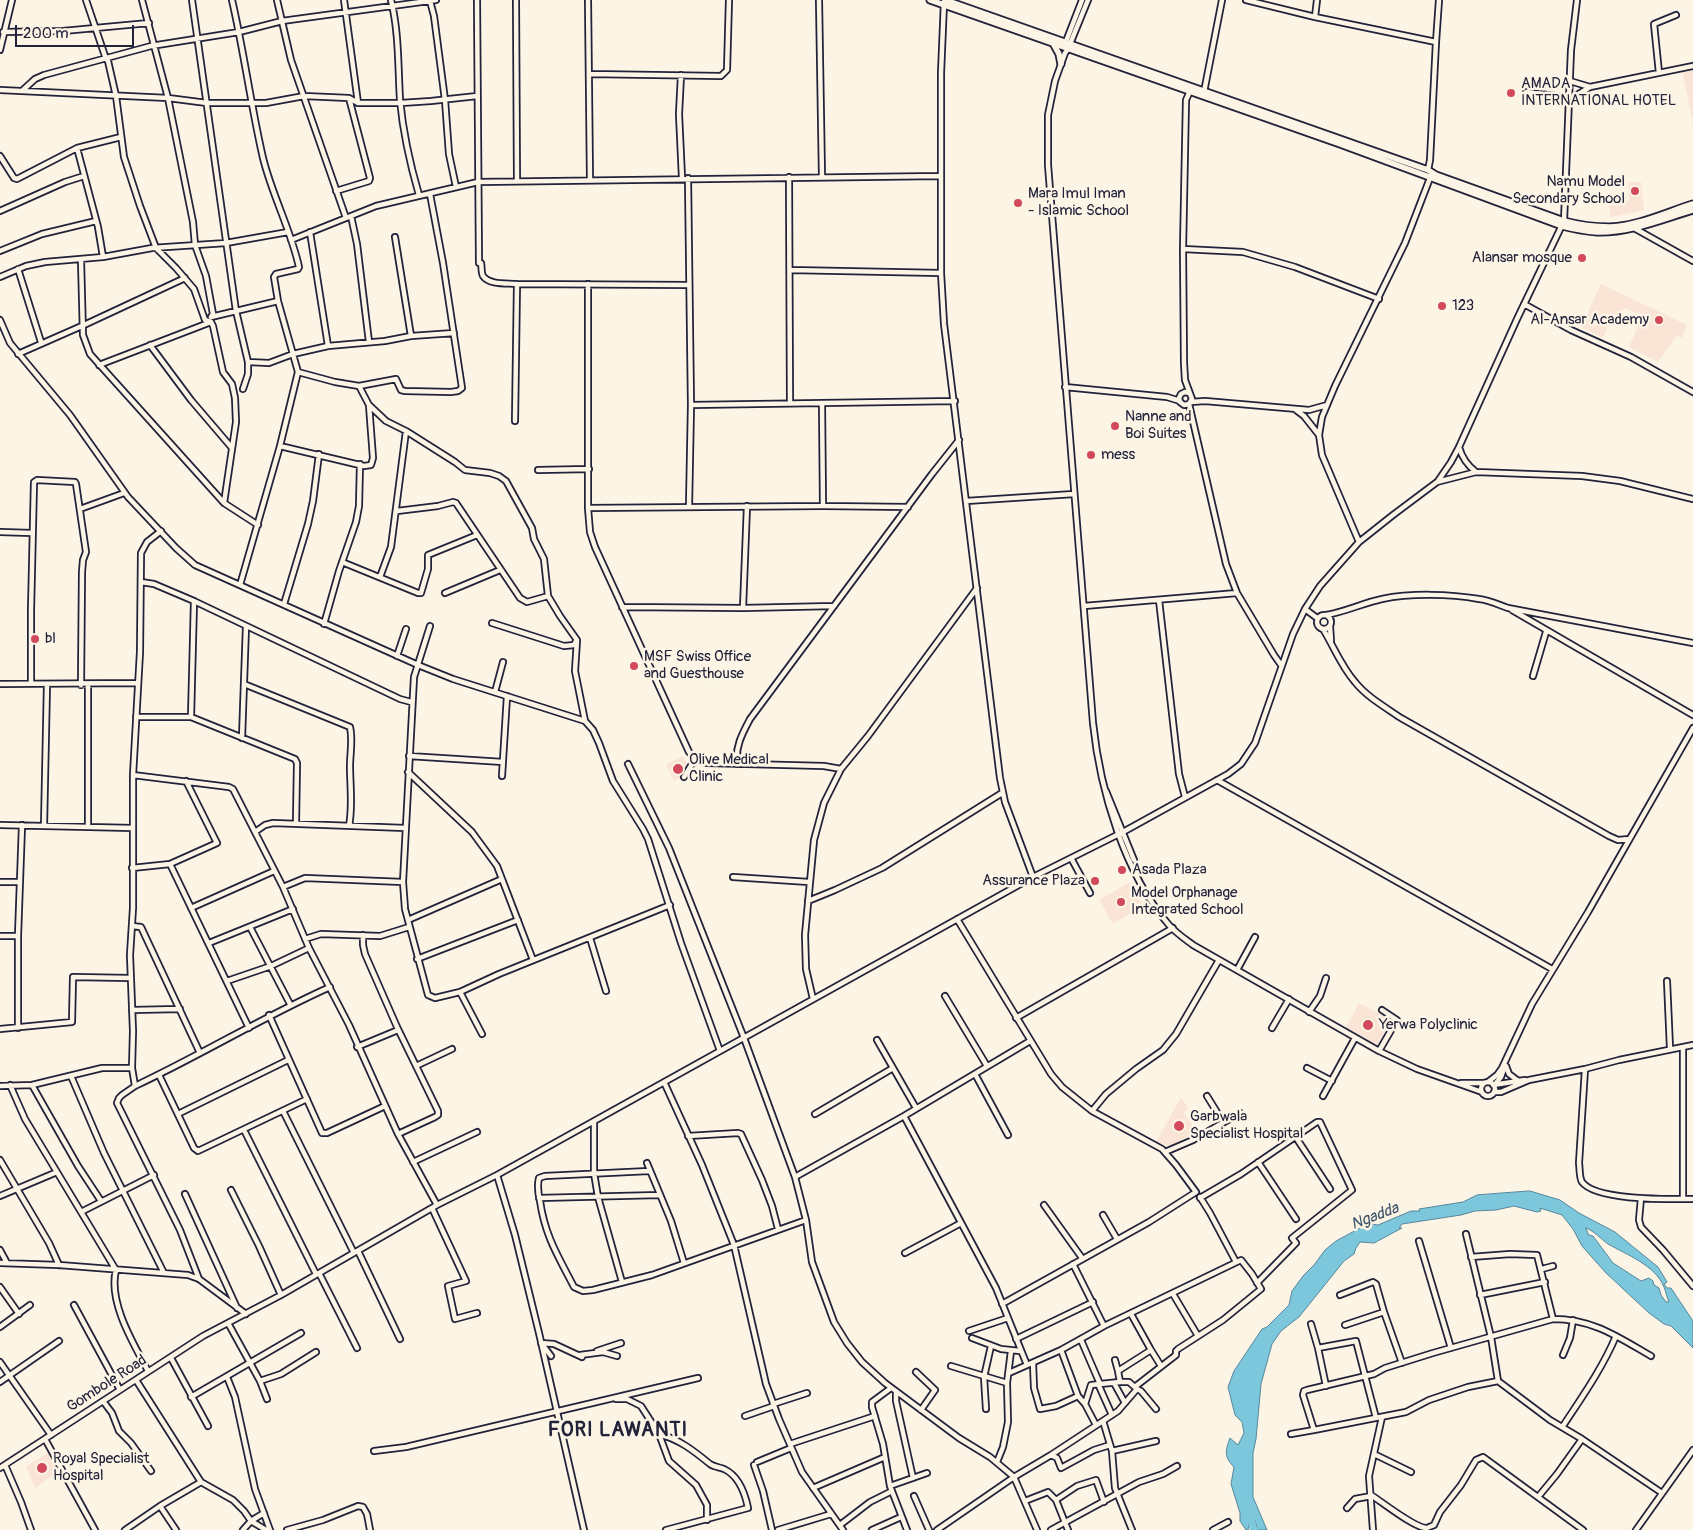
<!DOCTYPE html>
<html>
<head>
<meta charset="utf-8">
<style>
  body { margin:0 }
  #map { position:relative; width:1693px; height:1530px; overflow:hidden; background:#fcf5e5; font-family:Pangolin,sans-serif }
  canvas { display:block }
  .scale { position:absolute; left:15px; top:25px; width:119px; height:22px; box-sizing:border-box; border:2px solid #22223b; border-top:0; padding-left:6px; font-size:15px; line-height:18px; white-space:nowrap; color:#22223b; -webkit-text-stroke:4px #fcf5e5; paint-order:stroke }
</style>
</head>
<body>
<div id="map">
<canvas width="1693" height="1530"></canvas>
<div class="scale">200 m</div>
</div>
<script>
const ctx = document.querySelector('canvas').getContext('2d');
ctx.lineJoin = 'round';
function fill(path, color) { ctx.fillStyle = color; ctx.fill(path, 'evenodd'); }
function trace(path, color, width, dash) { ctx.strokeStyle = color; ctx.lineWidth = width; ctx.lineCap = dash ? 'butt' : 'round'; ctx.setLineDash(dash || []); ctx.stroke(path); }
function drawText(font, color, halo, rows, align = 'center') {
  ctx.font = font + ' Pangolin,sans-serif'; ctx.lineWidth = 5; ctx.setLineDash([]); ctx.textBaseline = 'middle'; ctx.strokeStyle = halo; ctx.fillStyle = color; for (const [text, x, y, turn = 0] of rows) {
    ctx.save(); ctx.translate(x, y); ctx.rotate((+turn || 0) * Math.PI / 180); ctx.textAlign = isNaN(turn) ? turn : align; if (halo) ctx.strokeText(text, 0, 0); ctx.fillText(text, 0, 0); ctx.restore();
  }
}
fill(new Path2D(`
  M1693,68V124L1682,70Z
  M1628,182H1641L1644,210L1611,217L1609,206L1629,200Z
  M1601,284L1687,325L1682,338L1677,335L1658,362L1629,347L1643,315L1624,308L1621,316L1613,314L1603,338L1581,327Z
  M683,756L689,768L685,770L681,777L674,781L666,764Z
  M1130,882L1143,905L1113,924L1099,900Z
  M1359,1003L1391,1020L1376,1047L1345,1029Z
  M1181,1097L1188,1109L1184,1112L1185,1115L1197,1131L1171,1146L1156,1142Z
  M48,1453L59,1471L35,1488L26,1466Z`), '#fae4d6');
const water = new Path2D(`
  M1530,1191L1560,1200L1579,1213L1615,1232L1658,1267L1667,1282L1664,1284L1667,1288H1671L1693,1321V1348L1671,1326L1664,1324L1649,1313L1606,1273L1582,1246L1573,1229L1562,1215L1540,1208L1541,1211L1537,1212L1514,1206L1496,1210L1475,1211L1461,1215L1402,1224L1399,1228H1402L1374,1243L1360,1242L1356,1248L1354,1254L1344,1261L1299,1317L1281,1331L1272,1344L1261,1384L1256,1439L1253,1453V1497L1267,1530H1258L1252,1512L1248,1530H1246L1240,1521V1513L1231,1484L1234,1467C1224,1457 1225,1451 1230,1438L1238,1445L1244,1433L1242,1422L1235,1415L1228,1387L1234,1371L1262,1329L1267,1327L1289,1305L1292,1291L1303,1276L1314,1265L1325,1250L1336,1241L1360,1228L1370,1224L1378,1225L1411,1211H1420L1419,1209L1463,1202L1477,1195ZM1586,1228C1594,1231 1601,1239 1608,1244C1627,1255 1655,1265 1664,1287C1666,1292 1667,1298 1669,1302H1666L1661,1295L1659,1288L1654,1285L1653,1281L1649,1278L1641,1281L1613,1263L1593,1236L1589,1235Z`);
fill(water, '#7cc7db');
trace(water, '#58859b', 1);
trace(new Path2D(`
  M1249,1507L1253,1528L1255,1530`), '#7cc7db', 7);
const minor = new Path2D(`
  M86,0L106,59L108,61L116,96L124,157L140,206L156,248L176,268L194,289L205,320L211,322L213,326L223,372L232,384L235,398L236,422L224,503L258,525
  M142,0L168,98L193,222L195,245L206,276L213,314L211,317
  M192,0L236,311L248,362
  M232,0C244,52 251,106 263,158C272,195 291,230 299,267L298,269L276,274L274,277L278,301L298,372L280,446L240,585
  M277,0L291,60L346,218
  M344,0L358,103
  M391,0C399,32 398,67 400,100C403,132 410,164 419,195
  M477,0L479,263H481C482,267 481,273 483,276C489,285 507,283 517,284L689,285
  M516,0L517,181
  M588,0L590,180
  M819,0L822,177
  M1088,0L1068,49L1065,53L1055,81L1048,115V165L1093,723C1100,790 1124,873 1169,925C1176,933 1185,939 1193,945L1379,1051L1417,1069L1482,1092
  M1246,0L1315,17L1436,42
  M430,1L434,16L445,100L449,154L456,187
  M944,2L941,73V273L944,324L1000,778L1005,802L1033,877
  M1315,17L1317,0
  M3,32L63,31L149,23
  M1065,44L1082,0
  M0,50L12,0
  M1659,73L1654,24L1676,15
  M589,74L721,76L727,70L729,0
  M681,75L679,114L682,178
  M1570,81L1590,87
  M0,90L168,98L207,103H266L304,96L349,98L358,103H401L431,101L477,96
  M23,90L35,79L44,75L151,46L239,32L282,21L436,0
  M1204,92L1222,0
  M1526,92L1569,98
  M1569,100L1590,87L1693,66
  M77,148L98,227L103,257
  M0,156L14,178L17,179L77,148L121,137
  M1428,170L1430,160L1436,42L1439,0
  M789,177L790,403
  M688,178L691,405L689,507
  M336,191L369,181L370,178L349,98
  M0,211L65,182L84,176
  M351,216L357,244L369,342
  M1634,228L1693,261
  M310,232L328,346
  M395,237L411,336
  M291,240L376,206L478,182L941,176
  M1183,249L1243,252L1295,267L1379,299
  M0,251L42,234L96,221
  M81,260L83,335L90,354L224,503
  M18,269L41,342
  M790,270L941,273
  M0,277L26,266L45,262L103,257L152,248L226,243L288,232
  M588,284V508L590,532L595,547L689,752L695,759L707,763L824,766L841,769
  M1524,304L1571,330L1631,357L1693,392
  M211,317L278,301
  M0,320L10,343L70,415L128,497L176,548L195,565L418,665L453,679L585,721
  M150,345L191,400L232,448
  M18,354L84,325L185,278
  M99,365L211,322
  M298,372L335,382L359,386L369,405L386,421L406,431L455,462L465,470L490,473L499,476L506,481L532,528L534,539L544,559L548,596L560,616L577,640L575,671L585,721L593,730L599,743L613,781L643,829L648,839L681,943L720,1051
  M359,386L396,379L401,390L405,391L451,392L458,391L462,388L443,263L430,194
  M1065,387L1167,397L1180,401
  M243,389L248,374V362L269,363L293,354L328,346L385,341L411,336L454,333
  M1189,393L1185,392L1181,394L1179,398L1180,402L1184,405L1189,404L1192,399L1185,380L1184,363L1183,249L1186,100L1190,91
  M1191,402L1205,401L1309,410L1327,405
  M822,404L823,506
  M1189,404L1226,564L1237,593L1274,655L1281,665
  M691,405L955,401
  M1296,410L1304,416L1319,435
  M515,421L517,284
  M280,446L364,466L371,465L373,458L369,405
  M1459,447C1462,458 1467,465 1476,472
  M538,470L589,469
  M1438,481L1451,462L1459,447L1517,319L1564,221L1571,50L1577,0
  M966,501L1074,494
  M588,508L823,506L908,507
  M80,509L124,493
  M397,511L438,506L453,502L456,503L520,598L527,602L548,596
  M0,532L32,533
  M1359,542L1322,455L1319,435L1322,417L1335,386L1405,243L1430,178
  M342,562L418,593H421L428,569V555L477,535
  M380,577L391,547L406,431
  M141,582L154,584L194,601L400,699L411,702
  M445,593L500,570
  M1159,600L1179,774L1185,797
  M284,604L308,524L313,501L319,454
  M1084,606L1237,593
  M622,607L743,608L834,606
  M743,608L747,506
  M1305,609L1317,618
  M1512,610L1693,715
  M1317 622a7 7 0 1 1 14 0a7 7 0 1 1-14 0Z
  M1326,615C1345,612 1363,603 1382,599C1411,593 1450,594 1479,599C1489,600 1499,605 1508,608L1693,643
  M492,623L564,646L574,645L576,641
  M324,624L339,571L356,522L359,506L360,464
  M430,626L414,677L403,882L405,909L428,995L435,998L460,992L499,974L670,905
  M1330,626L1331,641
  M1323,629C1334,647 1341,666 1355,682C1367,697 1385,707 1401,718L1609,836L1618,840L1629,839
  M397,656L406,629
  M1533,676L1546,632
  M0,684L138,683
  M31,684V610L34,482L37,480L75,482L76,484L86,552L83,560L82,572L81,685
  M244,684L350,727C353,740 350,753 350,766C350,786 353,806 349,826
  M88,685V826
  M495,692L503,662
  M136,717H191L295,759L297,763L296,823
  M191,717L194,601
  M242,738L246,626
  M409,756L503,762
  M628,764L669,848L744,1038L795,1177L806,1220L812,1262L834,1322L847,1343L862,1362L885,1383L959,1438L990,1457L1014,1477L1037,1530
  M737,764C735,747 742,734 750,719L932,474L959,440
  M408,772L472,832L497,866L533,960
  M133,775L229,787L233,789L283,887L309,948L349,1025L398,1134L437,1205
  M502,776L507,696
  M684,777L695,759
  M1217,780L1552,969
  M1106,791L1134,860
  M0,825L133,828
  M44,826L47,684
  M255,832L265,825L273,823L405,828
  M1071,858L1090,893
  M170,864L249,1028
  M132,868L170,864L217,843L186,781
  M733,877L809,882
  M0,882H20
  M283,887L305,878L403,882
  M808,901L835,890L882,868L1002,793
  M191,908L274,871
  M957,919L1051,1074L1062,1087L1092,1111L1162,1149L1176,1165L1196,1192L1149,1222L1002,1304
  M408,920L502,879
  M132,926L141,927L200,1053
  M250,927L290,1004
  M363,935V945L365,954L397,1027L438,1111V1115L435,1117L398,1134
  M0,936H18
  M590,938L606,991
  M305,939L321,934L380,936L409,927
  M209,943L293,909
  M417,959L518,920
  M1237,970L1255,937
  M227,981L271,966L309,948
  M1667,981L1670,1048
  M460,992L482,1034
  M945,996L987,1066
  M813,999L806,969L805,935L814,840L824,803L841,769L868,736L977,588
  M132,1010L180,1009
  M1309,1012L1320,996L1326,978
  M269,1015L322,1133H327L385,1106
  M1016,1018L1173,928
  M18,1028V936L22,825
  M1272,1028L1289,999
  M0,1029L72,1022L73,977L130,978
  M877,1040L916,1108
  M357,1047L398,1030
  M1379,1051L1397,1020L1382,1010
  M416,1066L452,1049
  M1506,1066L1509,1074L1517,1080
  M1307,1068L1332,1081
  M1585,1069L1579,1163C1580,1169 1579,1177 1582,1182C1596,1201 1670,1199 1693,1199
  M975,1074L1008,1135
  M159,1075L194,1148L198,1151L307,1099
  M71,1076L104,1153L164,1273
  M664,1082L702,1165L734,1245L766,1384L779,1419L802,1472L843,1530
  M1488,1082L1497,1075L1502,1068L1532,1004L1588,912L1693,728
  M1481 1089a7 7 0 1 1 14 0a7 7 0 1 1-14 0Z
  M1461,1083H1484
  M1496,1083L1501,1077L1505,1066
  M10,1085L25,1119L116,1270C108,1302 133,1343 148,1371
  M32,1085L78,1166L101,1201
  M1493,1085L1525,1080
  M0,1086L32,1085L102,1068H132
  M135,1086L132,1068L133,1031L130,955L133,908V775L140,652L141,553L147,542L161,531
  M1494,1092H1501L1529,1080L1585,1069L1619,1060L1693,1045
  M1207,1096L1223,1122
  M1323,1096L1355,1038
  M283,1111L354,1253
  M1092,1111L1106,1094L1136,1069L1163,1050L1176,1034L1219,960
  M178,1114L288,1060
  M815,1114L893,1068
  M904,1116L996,1288L1027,1365
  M594,1122V1173L598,1197L622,1282
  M244,1130L316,1274
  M688,1136L738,1133L741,1134L762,1180L772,1206L778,1229
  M1295,1136L1330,1189
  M1165,1152L1193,1140L1240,1113
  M0,1160L49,1243L59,1265
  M413,1162L477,1132
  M1258,1162L1296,1219
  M647,1163L671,1221L684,1263
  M649,1171L545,1176L539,1178C537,1186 538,1193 540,1201C545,1236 558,1256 574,1287L583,1291L593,1290L652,1275L806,1220
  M497,1175L515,1235L539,1333L584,1530
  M795,1177L904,1116L1030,1041
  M231,1190L259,1246L281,1295
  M185,1194L237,1308
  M0,1196L57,1172
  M1200,1197L1210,1213L1236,1262
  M539,1198L660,1195
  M1200,1198L1241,1174L1317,1122H1320L1352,1190L1292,1238L1296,1243L1257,1283
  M1641,1198L1639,1220L1641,1227L1663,1250L1693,1286
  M1683,1199V1047
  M1044,1205L1082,1258
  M432,1208L466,1281L448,1286L455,1319L477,1313
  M81,1212L154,1175
  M1103,1215L1117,1239
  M1466,1234L1491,1337L1498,1381L1550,1420L1582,1439L1662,1493
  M1419,1241L1451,1348
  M0,1250L7,1263
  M358,1251L400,1339
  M905,1253L961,1223
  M1471,1257L1510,1254L1537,1255L1553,1319
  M0,1263L59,1265L188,1275L199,1279L246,1314
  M1073,1264L1104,1326
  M1542,1269L1553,1266
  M319,1273L357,1348
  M199,1279L180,1230L117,1103L119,1098L122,1095L135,1086C201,1055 263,1017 330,987
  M0,1287L19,1314
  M1173,1294L1198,1336
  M1340,1295L1373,1282L1376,1284L1384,1312L1402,1363
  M1480,1295L1545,1282
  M74,1305L120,1390
  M1131,1314L1151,1350L1161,1366
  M228,1323L260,1381L267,1399
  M1311,1324L1318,1348
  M1345,1325L1384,1312
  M0,1327L30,1305
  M969,1331L1008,1318
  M972,1338L1001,1349L1020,1351
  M1016,1339L1093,1302
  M1081,1340L1100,1384L1120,1382L1118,1371L1151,1350
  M541,1343L554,1344L582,1357
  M542,1344L551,1356
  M1061,1350L1078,1396L1085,1404
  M597,1351L621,1343
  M580,1355L603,1352L617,1356
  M1563,1355L1570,1338L1573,1320
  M171,1358L208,1426
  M1115,1360L1118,1371
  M0,1362L51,1435
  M1033,1363L1034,1388L1040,1409L1056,1406L1078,1396
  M951,1366L1007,1383
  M916,1372L935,1390L921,1410
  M1009,1373L1061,1350L1104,1326L1241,1260L1252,1274L1261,1289L1223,1320L1178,1349L1176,1351V1355L1136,1386L1137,1389L1118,1411L1051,1455
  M227,1377L235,1397L255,1489L270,1530
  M136,1380L201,1482L233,1500L244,1511L251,1521L266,1530
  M260,1381L281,1374L316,1352
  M1498,1381L1468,1387L1429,1400L1406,1412L1314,1430L1303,1395L1304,1391L1307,1390L1374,1374L1385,1368L1433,1353L1553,1319C1593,1319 1618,1337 1651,1356
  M0,1382L59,1341
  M1120,1382H1129L1137,1389L1141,1391L1156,1409
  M1114,1383L1125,1403
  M1326,1386L1318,1348L1356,1341L1376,1418
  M891,1388L872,1402V1407L883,1444L890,1486L907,1530
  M896,1392V1401L913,1478
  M191,1397L301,1333
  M616,1399H627L641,1406L659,1434L669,1461L696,1485L707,1505V1520
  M103,1401L112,1413L119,1431L131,1443L151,1471
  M773,1404L807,1393
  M986,1409L984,1377L991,1346
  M745,1416L774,1406
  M1103,1421L1112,1451L1115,1488L1132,1530
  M1096,1425L1085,1404L1091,1385L1100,1384L1099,1386L1112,1415
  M1563,1426C1582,1397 1602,1369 1616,1336
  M659,1434C679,1439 694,1451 710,1464C714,1467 719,1467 724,1469C739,1476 745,1493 748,1508L666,1530
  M1291,1434L1314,1430
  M45,1439L95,1530
  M790,1444L875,1416
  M374,1451L406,1447L698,1378
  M1112,1451L1156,1441
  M1374,1454L1411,1472
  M757,1462L791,1448
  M997,1462L1003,1447L1008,1422L1007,1383L1011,1351
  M5,1465L21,1502L31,1530
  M754,1465L763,1491L772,1530
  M0,1468L203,1336L281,1295L437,1205L497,1175L1033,877L1123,832L1228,774L1241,764L1255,743L1293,634L1305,609L1320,586L1359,542L1393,515L1437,482L1476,472L1582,476L1620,481L1693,499
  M890,1486L927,1473
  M813,1488L885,1457
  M1371,1495C1382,1502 1416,1529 1427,1528C1429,1527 1432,1526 1434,1525
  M914,1496L929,1530
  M1538,1497L1557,1474L1582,1439
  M1056,1500L1077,1486L1096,1480L1104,1502
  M1025,1501L1048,1492L1056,1500L1068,1530
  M160,1506L176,1530
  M1347,1508L1355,1499L1371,1496
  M840,1525L870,1502L892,1491
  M1434,1525L1440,1512L1461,1485L1476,1460L1483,1457L1583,1530
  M125,1530L160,1506L201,1482
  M243,1530L251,1521L264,1513
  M287,1530L323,1520L358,1506L363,1507L367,1514L370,1530
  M778,1530L831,1514
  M872,1530L901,1517
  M937,1530L1014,1477L1051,1455L1057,1458L1061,1468L1094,1450L1110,1445
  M1051,1530L1139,1482L1163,1474L1177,1466
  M1213,1530L1228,1522
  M1373,1530L1369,1476L1382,1417
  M1636,1530L1693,1450`);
const major = new Path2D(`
  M930,0L1340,144L1562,226C1574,229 1585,231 1597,232C1630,233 1662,219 1693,210
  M945,0L1428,170L1436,175L1564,221C1579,225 1595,227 1610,227C1638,226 1667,212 1693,204
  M1054,45L1059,54L1061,64`);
trace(minor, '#22223b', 8);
trace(major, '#22223b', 9);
trace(minor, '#fcf5e5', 4.5);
trace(major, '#fcf5e5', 5.5);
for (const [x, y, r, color] of [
  [1511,93,5,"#d1495b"],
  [1635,191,5,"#d1495b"],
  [1018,203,5,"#d1495b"],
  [1582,258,5,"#d1495b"],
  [1442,306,5,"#d1495b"],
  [1659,320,5,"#d1495b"],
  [1115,426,5,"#d1495b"],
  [1091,455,5,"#d1495b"],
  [35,639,5,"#d1495b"],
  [634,666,5,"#d1495b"],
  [678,769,6,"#d1495b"],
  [1122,870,5,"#d1495b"],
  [1095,881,5,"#d1495b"],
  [1121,902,5,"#d1495b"],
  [1368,1025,6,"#d1495b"],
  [1179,1126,6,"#d1495b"],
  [42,1468,6,"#d1495b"]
]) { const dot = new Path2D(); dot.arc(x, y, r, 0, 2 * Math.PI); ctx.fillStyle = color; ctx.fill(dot); trace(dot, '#fcf5e5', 2); }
drawText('15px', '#22223b', '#fcf5e5', [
  ["AMADA",1521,84],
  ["INTERNATIONAL HOTEL",1521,101],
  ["Namu Model",1625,182,"right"],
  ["Secondary School",1625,199,"right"],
  ["Mara Imul Iman",1028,194],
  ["- Islamic School",1028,211],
  ["Alansar mosque",1572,258,"right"],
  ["123",1452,306],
  ["Al-Ansar Academy",1649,320,"right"],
  ["Nanne and",1125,417],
  ["Boi Suites",1125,434],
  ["mess",1101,455],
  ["bl",45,639],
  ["MSF Swiss Office",644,657],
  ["and Guesthouse",644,674],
  ["Olive Medical",689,760],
  ["Clinic",689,777],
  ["Asada Plaza",1132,870],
  ["Assurance Plaza",1085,881,"right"],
  ["Model Orphanage",1131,893],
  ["Integrated School",1131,910],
  ["Yerwa Polyclinic",1379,1025],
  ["Garbwala",1190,1117],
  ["Specialist Hospital",1190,1134],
  ["Royal Specialist",53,1459],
  ["Hospital",53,1476]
], 'left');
drawText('15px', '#22223b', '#fcf5e5', [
  ["Gombole Road",107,1384,-33]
]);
drawText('italic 16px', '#3d546b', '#fcf5e5', [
  ["Ngadda",1375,1217,-21]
]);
ctx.letterSpacing = '1px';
drawText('bold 20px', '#22223b', '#fcf5e5', [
  ["FORI LAWANTI",618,1431]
]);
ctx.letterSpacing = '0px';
</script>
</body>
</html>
